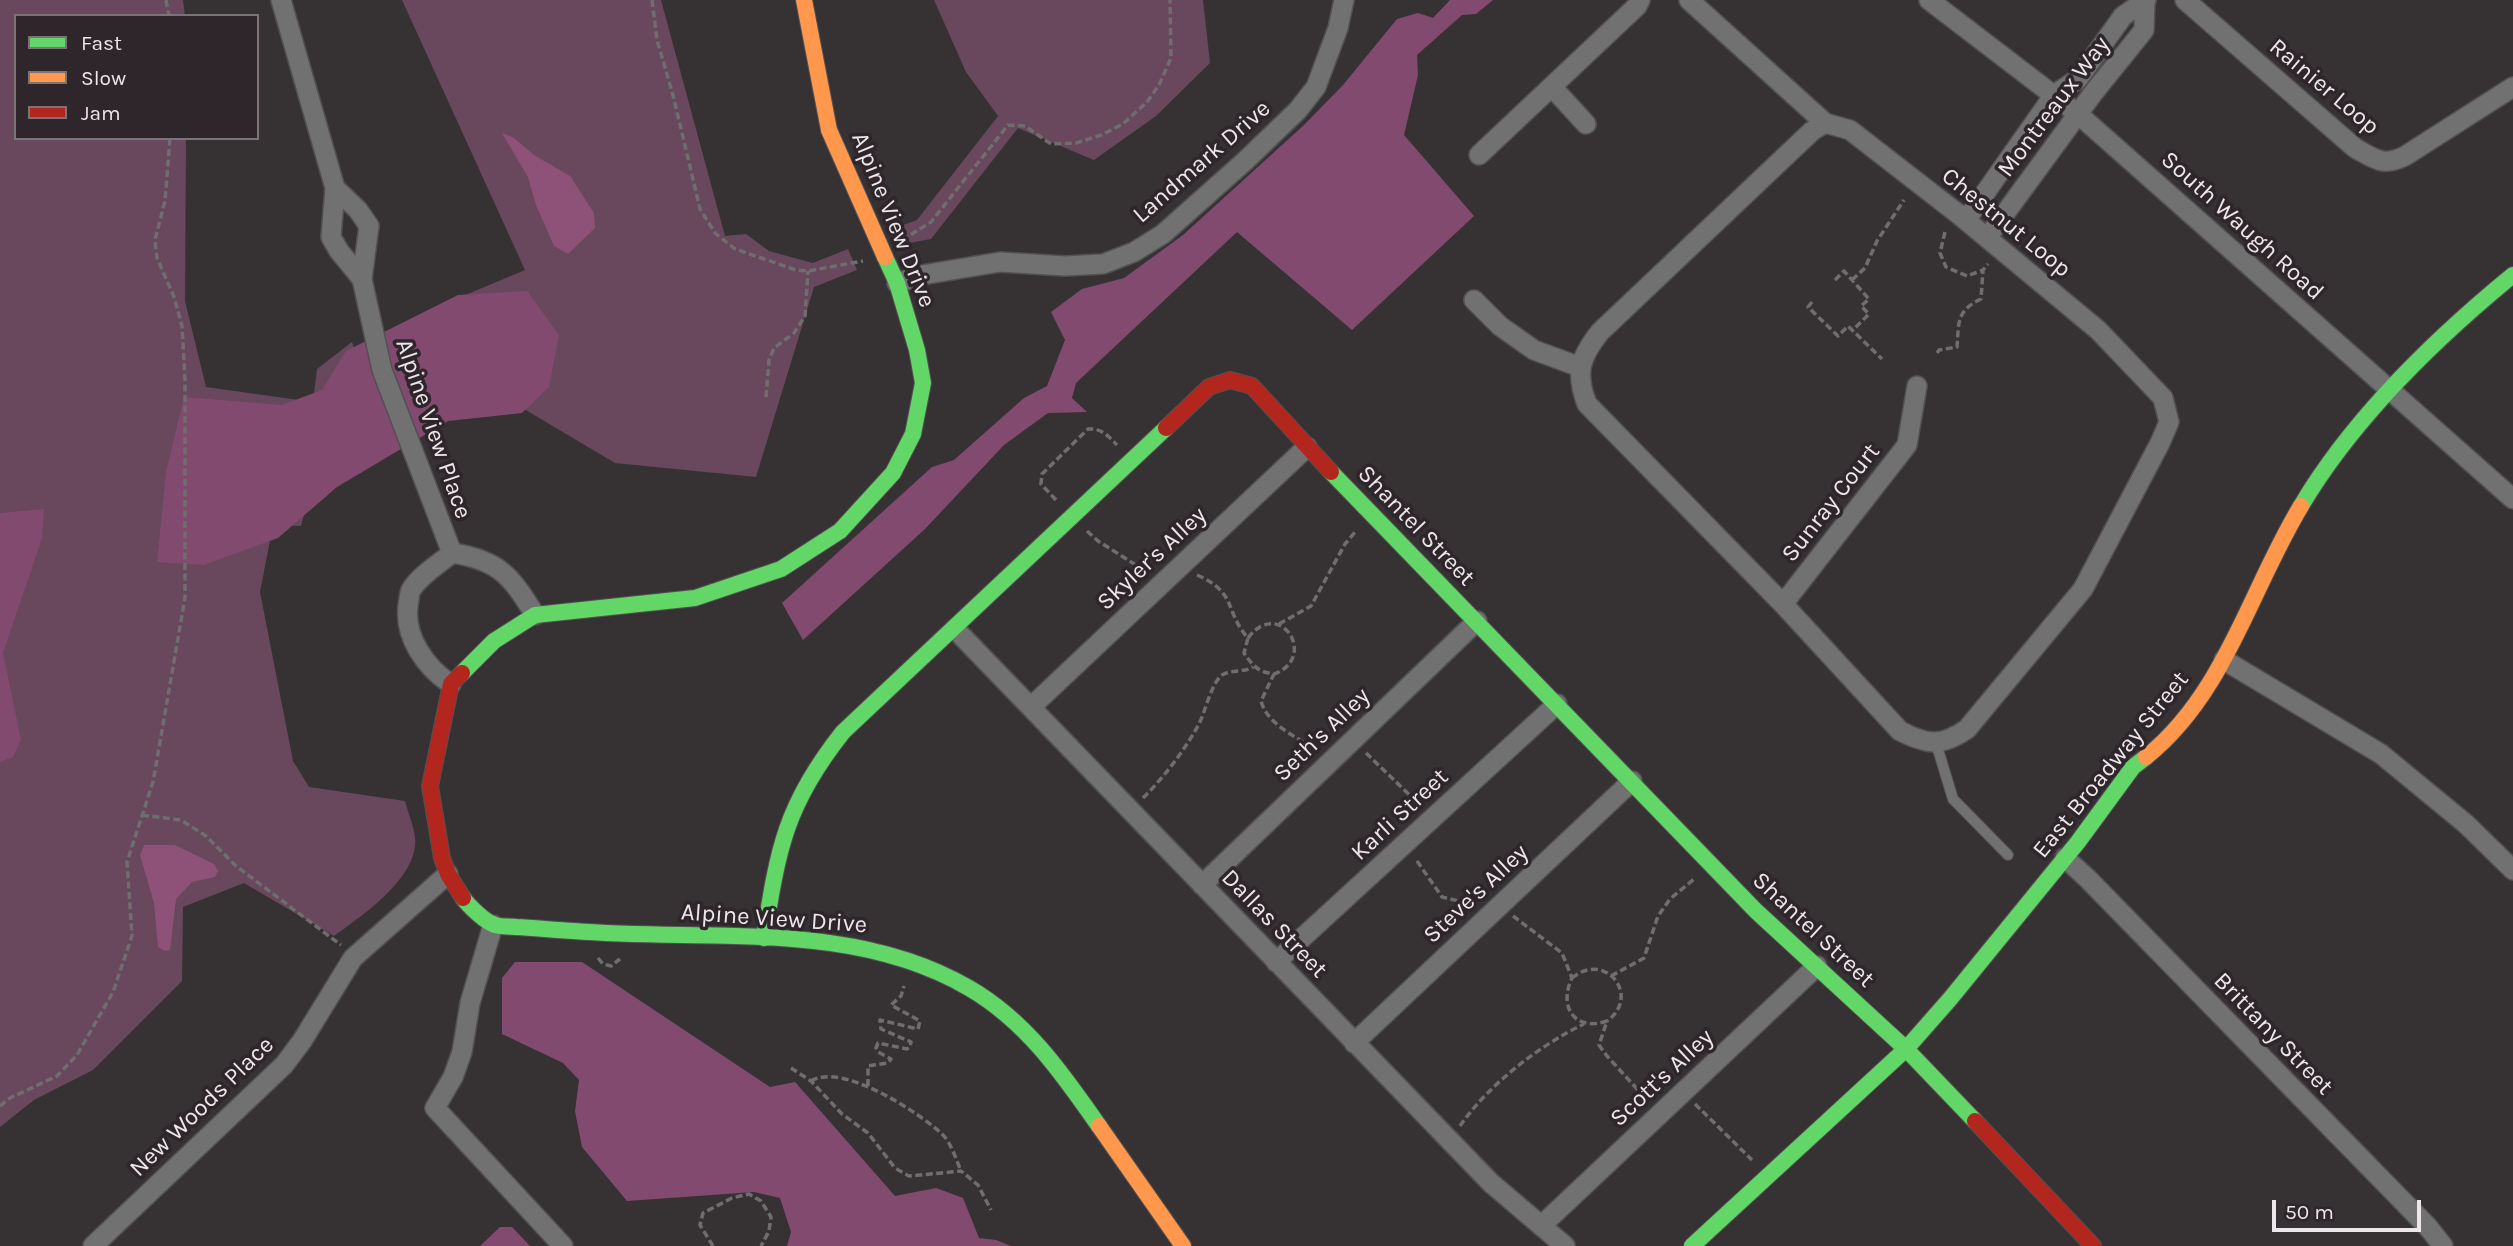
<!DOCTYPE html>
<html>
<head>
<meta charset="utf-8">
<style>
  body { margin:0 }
  #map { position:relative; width:2513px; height:1246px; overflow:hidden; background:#363234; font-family:Karla,sans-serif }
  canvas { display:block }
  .legend { position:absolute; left:14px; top:14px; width:245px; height:126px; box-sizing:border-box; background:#2e262b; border:2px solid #7a7377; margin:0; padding:9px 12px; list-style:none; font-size:21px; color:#ece7ea }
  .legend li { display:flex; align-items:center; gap:14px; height:35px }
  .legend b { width:35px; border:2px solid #7a7377 }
  .scale { position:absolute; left:2272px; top:1200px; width:149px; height:32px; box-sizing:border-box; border:4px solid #ece7ea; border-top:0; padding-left:9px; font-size:21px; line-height:24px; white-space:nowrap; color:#ece7ea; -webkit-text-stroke:5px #2e262b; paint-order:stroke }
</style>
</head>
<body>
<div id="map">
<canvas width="2513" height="1246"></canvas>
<ul class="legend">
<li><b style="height:9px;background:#63d668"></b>Fast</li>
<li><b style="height:9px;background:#ff974d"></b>Slow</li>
<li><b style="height:9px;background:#b3261e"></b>Jam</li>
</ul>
<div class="scale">50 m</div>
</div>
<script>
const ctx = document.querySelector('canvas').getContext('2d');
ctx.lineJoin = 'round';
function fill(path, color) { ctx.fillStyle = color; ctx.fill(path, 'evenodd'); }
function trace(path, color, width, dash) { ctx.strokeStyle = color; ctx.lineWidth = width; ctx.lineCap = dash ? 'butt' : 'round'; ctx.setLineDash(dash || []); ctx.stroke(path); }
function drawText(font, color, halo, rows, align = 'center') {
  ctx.font = font + ' Karla,sans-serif'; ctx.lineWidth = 7; ctx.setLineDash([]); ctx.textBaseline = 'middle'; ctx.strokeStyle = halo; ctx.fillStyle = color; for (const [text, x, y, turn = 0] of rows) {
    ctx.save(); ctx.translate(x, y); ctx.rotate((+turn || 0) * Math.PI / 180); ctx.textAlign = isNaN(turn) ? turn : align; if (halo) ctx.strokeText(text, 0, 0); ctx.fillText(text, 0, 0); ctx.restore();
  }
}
fill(new Path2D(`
  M0,0H183L185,16H16V138H186L185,301L206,387L313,402L317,369L352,342L389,446L321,452L301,526L273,525L260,592L293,761L309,787L405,801C408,813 414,826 415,838C419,877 362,916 334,936L244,883L183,907L182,981L93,1070L34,1100L0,1127Z
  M402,0H661L725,236L746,234L769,251L813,263L848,249L857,270L814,287L756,477L615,463L519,406L420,314L525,270Z
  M934,0H1203L1210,63L1156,116L1094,160L1018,128L931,239L904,244L895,228L917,220L998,116L966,72Z`), '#69475c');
fill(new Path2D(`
  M1450,0H1493L1476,14L1462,15L1417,55L1418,75L1404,135L1474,216L1352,330L1237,232L1076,383L1072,398L1087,412L1048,413L1004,445L925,529L803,640L782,603L932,467L954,460L1024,398L1047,386L1065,340L1051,312L1082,289L1124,278L1183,235L1304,125L1343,85L1397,19L1418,13L1433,18Z
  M527,291L559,335L549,387L522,413L448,421L337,487L278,538L204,565L157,562L166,472L184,397L282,405L322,390L346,351L458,295Z
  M44,509L42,538L3,653L21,740L13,757L0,762V513Z
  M515,962H582L770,1087L795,1082L895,1196L936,1188L963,1198L979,1238L996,1240L1011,1246H787L791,1232L780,1198L754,1192L627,1201L582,1147L575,1111L579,1080L563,1063L502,1034V978Z
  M500,1227H512L530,1246H480Z`), '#834a6f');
fill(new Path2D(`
  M502,133L514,138L534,155L570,176L594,213L595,228L568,254L554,246L536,205L528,177Z
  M144,845H175L214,864L218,871L215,877L192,882L176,899L170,950L165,951L158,947L154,903L140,855Z`), '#8e5279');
const lane = new Path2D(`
  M1936,743L1953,799L2008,855`);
const street = new Path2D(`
  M281,0L335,188L331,237L339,251L362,279
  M1689,0L1825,123
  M1929,0L2078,114L2513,499
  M2185,0L2355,148C2375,159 2383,167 2405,156L2513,87
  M1552,87L1586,124
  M1825,123L1850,130L1957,213L2098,330L2163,398L2169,422L2160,443L2083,589L1967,729C1941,747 1928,745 1900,731L1783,604L1587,404C1575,373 1580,357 1600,332L1812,131Z
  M1479,155L1637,6L1640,0
  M335,188L358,210L369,226L362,279L382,370L452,553
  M1966,220L2054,95L2078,79L2123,16L2146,0
  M1987,238L2094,92L2144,30L2145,0
  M897,283L922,275L1000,262L1065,266L1103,264L1134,252L1163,234L1245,161L1298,110L1316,87L1338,28L1344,0
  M1474,300L1500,326L1534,350L1580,367
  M1783,604L1907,445L1917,386
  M955,629L1491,1183L1565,1246
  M2224,660L2381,754L2466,824L2513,870
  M451,684C426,668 404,637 408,606C409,601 409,594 411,590C420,575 439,564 452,553C499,560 511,576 535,615
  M1031,707L1307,447
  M2065,858L2087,878L2428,1227L2443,1246
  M1202,885L1477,621
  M493,925L470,1003L462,1052L453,1077L435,1108L563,1246
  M1276,962L1557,704
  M1354,1043L1632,781
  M1541,1226L1817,966
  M93,1246L284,1065L302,1041L353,958L448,874`);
const fast = new Path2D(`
  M1331,472L1756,911L1906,1049L1975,1121
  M2301,506C2352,420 2435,339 2513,275
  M462,673L494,641L535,615L695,598L781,569L840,531L893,473L913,434L923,383L917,350L897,283L885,257
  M463,898C469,906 485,922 495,925C501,927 509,926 516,927C535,928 555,930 574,931C705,942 851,919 969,988C1026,1021 1062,1073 1099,1126
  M764,938C778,849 785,805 843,732L1166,428
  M1692,1246L1906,1049L1950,999L2078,842L2133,767L2146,757`);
const slow = new Path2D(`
  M804,0L829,130L885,257
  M2146,757C2225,694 2250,590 2301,506
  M1099,1126L1183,1246`);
const jam = new Path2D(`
  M1166,428L1209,387L1230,380L1252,386L1331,472
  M462,673L451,684L430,786L442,858L448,874L463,898
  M1975,1121L2093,1246`);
trace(lane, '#525051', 12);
trace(street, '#525051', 22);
trace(fast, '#525051', 18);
trace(slow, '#525051', 18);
trace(jam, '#525051', 18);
trace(new Path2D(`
  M166,0L169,16
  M652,0L657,40L673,95L700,209L715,233L735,249L796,270L808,271L863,261
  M1945,232L1940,253L1946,267L1967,276L1983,270
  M902,240L931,222L1008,125L1025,126L1051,144L1076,143L1101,135L1123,124L1147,102L1159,85L1171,58L1170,0
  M1835,280L1844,271L1869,299L1861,306L1869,314L1852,331
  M1852,280L1865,268L1877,241L1904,200
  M1812,302L1808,307L1838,336L1848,326L1882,359
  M1937,353L1939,350L1957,347C1959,322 1956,311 1981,299L1983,270L1988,264
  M766,397L769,360L774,348L794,333L805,316L808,271
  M1056,500L1041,484L1042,474L1088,429C1102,428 1108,436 1117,445
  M1087,531L1098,541L1147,572
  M1197,575C1238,593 1224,611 1248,638L1244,653C1253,666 1258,672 1274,674L1261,701C1268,726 1297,736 1315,750
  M1279,624L1311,606L1345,544L1356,531
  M1248,638C1280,596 1319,658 1274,674
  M1366,753L1420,805
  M1143,798C1165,776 1184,751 1199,724C1205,712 1212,682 1222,675C1232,669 1244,673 1253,667
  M142,815L181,820L206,836L236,866L341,945
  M1417,861L1442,897L1459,901L1468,910
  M1513,916L1562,953L1572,978C1558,1007 1575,1032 1607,1021L1599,1045L1607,1056L1648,1101
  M598,958L603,964L611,966L620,959
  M1611,976L1644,958L1658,916L1670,899L1694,879
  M1572,978C1605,950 1642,996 1607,1021
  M791,1068L811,1081L842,1114L868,1133L895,1168L909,1176L961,1171L978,1185L991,1210
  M811,1081C842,1062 918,1112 941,1133C951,1142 956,1159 961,1171
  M868,1086V1066L888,1063L891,1059L878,1052L876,1048L878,1043L907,1049L910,1047L911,1042L881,1029L880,1020L918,1029L920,1021L891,1005L901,996L904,986
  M1695,1104L1752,1160
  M0,1106L10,1098L57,1076L77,1055L113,992L132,936L127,862L153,782L185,598V380L182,326L174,297L157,258L155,240L165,201L170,138
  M1460,1126C1488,1085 1540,1045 1584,1024
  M713,1246L700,1225L703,1213L732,1198L749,1194L761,1201L771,1217L769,1231L761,1246`), '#6f6e6f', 3.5, [7, 3.5]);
trace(lane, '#727172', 10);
trace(street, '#727172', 19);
trace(fast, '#63d668', 16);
trace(slow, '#ff974d', 16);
trace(jam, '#b3261e', 16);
drawText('24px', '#ece7ea', '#2e262b', [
  ["Rainier Loop",2324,87,40],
  ["Montreaux Way",2054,107,-53],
  ["Landmark Drive",1202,162,-41],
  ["Alpine View Drive",893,220,68],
  ["Chestnut Loop",2006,223,39],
  ["South Waugh Road",2242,226,42],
  ["Alpine View Place",433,429,71],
  ["Sunray Court",1831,503,-52],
  ["Shantel Street",1416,526,46],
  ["Skyler's Alley",1152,559,-43],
  ["Seth's Alley",1322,735,-44],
  ["East Broadway Street",2111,765,-51],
  ["Karli Street",1400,815,-43],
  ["Steve's Alley",1476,894,-43],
  ["Alpine View Drive",774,919,4],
  ["Dallas Street",1274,924,46],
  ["Shantel Street",1813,930,43],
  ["Brittany Street",2273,1034,46],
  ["Scott's Alley",1662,1078,-43],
  ["New Woods Place",202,1107,-44]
]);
</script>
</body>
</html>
